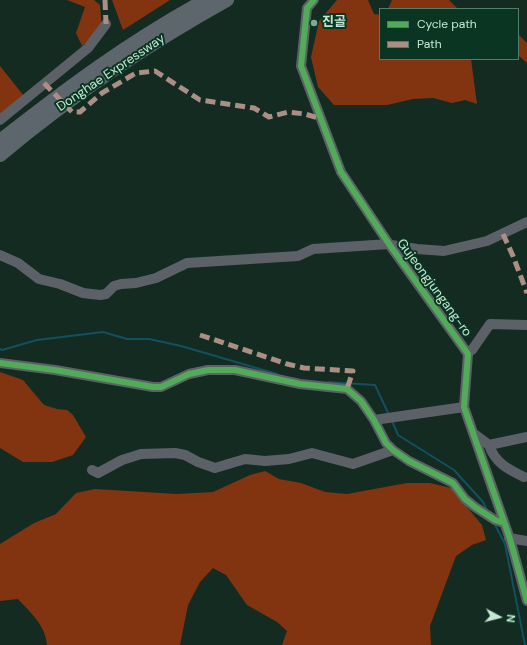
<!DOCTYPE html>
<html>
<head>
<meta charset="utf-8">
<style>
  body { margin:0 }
  #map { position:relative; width:527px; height:645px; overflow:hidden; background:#142b21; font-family:"DM Sans",sans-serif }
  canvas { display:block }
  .legend { position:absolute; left:379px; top:8px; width:140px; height:52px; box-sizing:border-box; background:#0a3522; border:1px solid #547d69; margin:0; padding:5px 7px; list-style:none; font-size:12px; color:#c3e9d3 }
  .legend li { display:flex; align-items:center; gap:8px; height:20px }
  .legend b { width:20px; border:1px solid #547d69 }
  .north { position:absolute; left:479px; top:597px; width:40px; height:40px; -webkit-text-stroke:3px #0a3522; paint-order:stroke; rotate:97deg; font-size:11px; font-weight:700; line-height:16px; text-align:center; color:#c3e9d3 }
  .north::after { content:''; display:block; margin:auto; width:14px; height:18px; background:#c3e9d3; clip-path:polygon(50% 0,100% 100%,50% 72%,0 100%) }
</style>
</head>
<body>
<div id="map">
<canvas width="527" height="645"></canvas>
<ul class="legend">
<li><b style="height:5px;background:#51ab58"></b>Cycle path</li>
<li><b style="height:5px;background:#ac8f84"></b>Path</li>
</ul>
<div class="north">N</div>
</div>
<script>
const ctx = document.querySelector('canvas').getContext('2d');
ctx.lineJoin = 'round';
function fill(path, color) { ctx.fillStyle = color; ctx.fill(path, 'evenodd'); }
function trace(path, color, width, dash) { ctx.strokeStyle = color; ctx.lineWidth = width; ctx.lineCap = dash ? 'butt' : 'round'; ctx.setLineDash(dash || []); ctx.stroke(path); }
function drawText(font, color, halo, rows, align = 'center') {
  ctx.font = font + ' "DM Sans","Noto Sans KR",sans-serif'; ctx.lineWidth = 4; ctx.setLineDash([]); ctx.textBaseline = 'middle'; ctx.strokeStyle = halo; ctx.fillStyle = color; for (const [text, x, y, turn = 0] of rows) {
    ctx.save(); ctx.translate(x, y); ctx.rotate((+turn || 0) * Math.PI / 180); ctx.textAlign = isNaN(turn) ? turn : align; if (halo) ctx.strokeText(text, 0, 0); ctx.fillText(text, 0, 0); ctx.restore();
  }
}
fill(new Path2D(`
  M67,0H94L100,5L102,29L82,46L76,33L85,7Z
  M112,0H170L123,30Z
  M337,0H368L374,14L380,15V59H471L477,104L465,100L452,103L433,98L413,99L387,105H334L318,87L311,57L319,21Z
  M392,0H449L458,9H388Z
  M518,34L527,43V63L518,55Z
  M0,66L24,96L0,114Z
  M0,372L23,380L44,405L57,409L67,410L73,415L86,437L73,455L52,462H23L0,448Z
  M265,471L279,479L301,483L325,492L347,494L407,483H430L451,488L482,525L486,540L472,545L456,556L430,626L431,645H282L287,631L277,622L247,605L226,575L213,568L200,582L188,605L180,645H47C46,626 30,612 18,599L0,601V544L34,523L56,514L76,493L95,489L177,494L213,492L250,475Z`), '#823411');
trace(new Path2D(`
  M0,349L2,350L37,340L103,332L127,339H149L181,346L277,374
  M328,382L375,385L389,415
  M392,421L398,435L454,470L483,502L487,510
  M494,523L505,544L525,645`), '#13505f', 2);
trace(new Path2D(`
  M314,0L307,8L301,66L341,172L389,244L468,354L464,407L510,539L527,601
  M0,120L88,48L106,24
  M391,245L417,249L444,251L487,241L527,222
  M0,255L18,263L39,279L60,284L83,293L100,295L106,294L114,286L121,284L136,283L156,278L187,263L298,256L313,249L389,244
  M467,352L472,350L490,324L527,325
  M0,363L55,370L153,387H161L189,374L208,370H235L300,384L347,389L361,401L374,420L386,443L393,450L409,461L453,483L465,499L475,507L495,520L504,523
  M374,420L464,407
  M473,433L489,445L527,437
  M489,445C495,463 508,469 524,477
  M92,470L98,473L122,460L141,454L175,453L185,455L198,462L215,468L245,459L265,461L289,459L312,453L353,464L393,450
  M509,538L527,541`), '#5c6168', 10);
trace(new Path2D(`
  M0,141C66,89 132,40 206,0
  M0,155C71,96 146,45 227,0`), '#5d666c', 14);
trace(new Path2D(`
  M105,0L106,24
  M44,83L72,112H80L102,93L136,73L155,71L200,100L254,108L269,117L288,112L305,114L321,119
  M503,234L513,256L527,293
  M200,335L287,364L304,368L353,371L347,389`), '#ac8f84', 5, [10, 5]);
trace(new Path2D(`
  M314,0L307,8L301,66L341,172L389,244L468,354L464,407L510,539L527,601
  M0,363L55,370L153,387H161L189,374L208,370H235L300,384L347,389L361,401L374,420L386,443L393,450L409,461L453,483L465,499L475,507L495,520L504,523`), '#51ab58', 6);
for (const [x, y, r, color] of [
  [314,23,4,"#86a695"]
]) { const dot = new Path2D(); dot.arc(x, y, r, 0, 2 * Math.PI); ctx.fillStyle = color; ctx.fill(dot); trace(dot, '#0a3522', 1.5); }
drawText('bold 13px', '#c3e9d3', '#0a3522', [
  ["진골",322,23]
], 'left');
drawText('13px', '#c3e9d3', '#0a3522', [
  ["Donghae Expressway",111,73,-34],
  ["Gujeongjungang-ro",434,288,54]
]);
</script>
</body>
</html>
